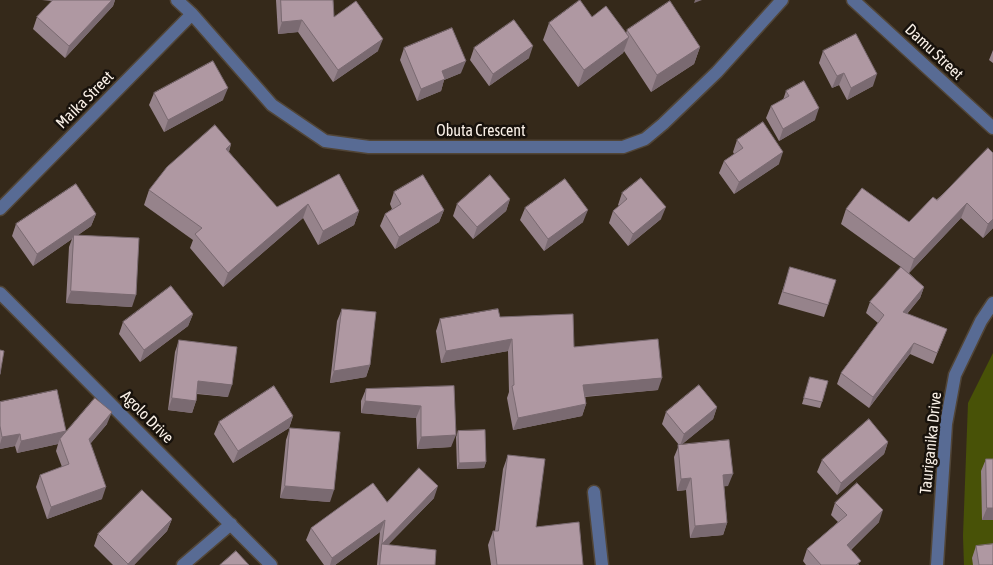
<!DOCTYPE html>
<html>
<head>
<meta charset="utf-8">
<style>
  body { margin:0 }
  canvas { display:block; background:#35291a }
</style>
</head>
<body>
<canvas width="993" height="565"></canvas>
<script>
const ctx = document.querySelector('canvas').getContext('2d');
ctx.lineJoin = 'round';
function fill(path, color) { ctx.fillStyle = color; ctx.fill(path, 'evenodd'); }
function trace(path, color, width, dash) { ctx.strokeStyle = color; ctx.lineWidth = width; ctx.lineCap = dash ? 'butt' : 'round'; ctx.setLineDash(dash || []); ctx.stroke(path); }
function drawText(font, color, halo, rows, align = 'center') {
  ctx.font = font + ' "Asap Condensed",sans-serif'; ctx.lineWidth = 5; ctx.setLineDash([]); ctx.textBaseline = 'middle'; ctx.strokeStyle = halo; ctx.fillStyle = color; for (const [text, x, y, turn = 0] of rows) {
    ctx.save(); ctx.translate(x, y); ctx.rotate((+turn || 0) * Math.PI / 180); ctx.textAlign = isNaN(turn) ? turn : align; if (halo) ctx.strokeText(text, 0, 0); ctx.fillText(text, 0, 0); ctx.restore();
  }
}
fill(new Path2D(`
  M993,353V565H964L963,536L968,403Z`), '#485207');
const minor = new Path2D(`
  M177,0L192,14L272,105L325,141L369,147H623L645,139L663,124L717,72L782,0
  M853,0L993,128
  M0,209L192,14
  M0,293L271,565
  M594,492L602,565
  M183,565L231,524
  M937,565L946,424L955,375L981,321L993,303`);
trace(minor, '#514537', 15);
trace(minor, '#586b94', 12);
fill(new Path2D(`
  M42,0H115L113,6L65,58L33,29L37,17L52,1Z
  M276,0H333L334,17L378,51L333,82L298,32L278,34Z
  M592,17L626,33L627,30L700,47L694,64L651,92L624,51L623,53L578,87L543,40L549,23Z
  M404,48L461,73L444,80L441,91L417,101L400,60Z
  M474,48L529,58L489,86L470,60Z
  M993,50V63L989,60Z
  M823,51L873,86L847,100L839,85L832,88L819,63Z
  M786,91L815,120L779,141L766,118L771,106L783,100Z
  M154,93L223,100L164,132L149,105Z
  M737,140L779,164L734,194L719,173L724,161L734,154L733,152Z
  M231,144L229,152L277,207L339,174L359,211L354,225L318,245L303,218L223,287L190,248L193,240L144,205L149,190Z
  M993,153V228L983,238L961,218L909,273L924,287L920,298L907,314L947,329L933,364L910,354L869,408L837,384L841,373L878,323L866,313L870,302L901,267L841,224L846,209L909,222Z
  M394,192L444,210L439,222L395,249L380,226L385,214L392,209L390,204Z
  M622,193L661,219L628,246L609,223L613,211L619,206L618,205Z
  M510,199L506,211L473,239L453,216L457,204Z
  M525,208L583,222L544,251L520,220Z
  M96,214L91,226L78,235L132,307L66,303L69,247L72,239L33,266L12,236L16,224Z
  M790,267L828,305L824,317L778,304Z
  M342,309L370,365L366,377L330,383L337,321Z
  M193,314L188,326L140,362L119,334L123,322Z
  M500,317L574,347L658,390L585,397L586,404L582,416L513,430L507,398L509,392L508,351L441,363L436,331L440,319Z
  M179,340L228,397L197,394L196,401L192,413L168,410L175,352Z
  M810,377L822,402L820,408L802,404Z
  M454,386L451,447L417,449L416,418L361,413V401L366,389Z
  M0,402L66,431L107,424L90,444L102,499L47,519L36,487L40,475L62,467L56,451L58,444L17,453L15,446L0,449Z
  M717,407L713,419L681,445L728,486H724L727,523L723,535L690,538L686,490L677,491L674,457L679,445L662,424L666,412Z
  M293,416L289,428L233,463L214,434L219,422Z
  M290,428L330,502L280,498L286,440Z
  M458,431L486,462L484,468L457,469L456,437Z
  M888,442L884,454L837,495L817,472L822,460Z
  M508,455L536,527L583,565H491L488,545L493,531H495L503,469Z
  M986,459H993V520H982L981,471Z
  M434,498L388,545L435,565H377L380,532L335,565H324L306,540L311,528L387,502Z
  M835,503L879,522L851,550L859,565H806L803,561L807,549L838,522L831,515Z
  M172,519L167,531L134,565H113L94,546L98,534Z
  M976,546L993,565H973L972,558Z`), '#96838b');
fill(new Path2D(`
  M112,0H115L113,6L65,58L69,46Z
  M695,0H702L694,3Z
  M302,20L298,32L278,34L282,22Z
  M629,37L623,53L578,87L584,70Z
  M383,39L378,51L333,82L338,70Z
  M533,46L529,58L489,86L493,74Z
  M700,47L694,64L651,92L657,75Z
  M466,61L461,73L444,80L441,91L417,101L421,89L442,71Z
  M844,73L839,85L832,88L837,76Z
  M877,74L873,86L847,100L851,88Z
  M228,88L223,100L164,132L168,120Z
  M819,108L815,120L779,141L783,129Z
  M231,144L226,158V149Z
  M783,152L779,164L734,194L739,182Z
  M510,199L506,211L473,239L477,227Z
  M967,203L961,218L909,273L914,259Z
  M308,204L303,218L223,287L228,273Z
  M666,207L661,219L628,246L633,234Z
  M444,210L439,222L395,249L399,237Z
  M588,210L583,222L544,251L548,239Z
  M359,211L354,225L318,245L323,231Z
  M96,214L91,226L74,238V235L72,239L33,266L37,254Z
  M993,219V228L983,238L988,224Z
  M924,287L920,298L899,323L903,312Z
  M71,291L136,295L132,307L66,303Z
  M193,314L188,326L140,362L144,350Z
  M512,339L508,351L441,363L446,351Z
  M914,343L910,354L869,408L873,397Z
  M370,365L366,377L330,383L334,371Z
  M662,378L658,390L578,397L583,385Z
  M198,381L232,385L228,397L194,393Z
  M172,398L196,401L192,413L168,410Z
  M365,401L421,406L416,418L361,413Z
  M586,404L582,416L513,430L518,418Z
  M717,407L713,419L680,446L684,434Z
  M112,412L107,424L84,451L89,439Z
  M293,416L289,428L233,463L238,451Z
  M66,431L62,443L60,439L58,444L17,453L21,441Z
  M20,434L15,446L0,449V444L2,437Z
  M456,435L451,447L417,449L421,437Z
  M888,442L884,454L837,495L841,483Z
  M486,462L484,468L457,469L459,463Z
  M733,474L728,486L719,487L723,475Z
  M691,478L686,490L677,491L681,479Z
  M285,486L334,490L330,502L280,498Z
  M438,486L434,498L381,552L382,544L378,556L382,544Z
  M106,487L102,499L47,519L51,507Z
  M987,508H993V520H982Z
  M883,510L879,522L843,557L847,545Z
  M172,519L167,531L134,565H127Z
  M385,520L380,532L335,565H330L332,558Z
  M727,523L723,535L690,538L695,526Z`), '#7a6a71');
const building = new Path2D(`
  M53,0H112L69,46L37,17Z
  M281,0H333L334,17L356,1L383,39L338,70L302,20L282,22Z
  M580,0L592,17L606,6L629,37L584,70L549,23Z
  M670,1L700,47L657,75L627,30Z
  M514,20L533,46L493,74L474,48Z
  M452,28L466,61L442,71L445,79L421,89L404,48Z
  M856,34L877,74L851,88L844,73L837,76L823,51Z
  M213,61L228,88L168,120L154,93Z
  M804,81L819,108L783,129L771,106L789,96L786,91Z
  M763,122L783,152L739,182L724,161L743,148L737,140Z
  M215,125L231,144L226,149L277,207L339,174L359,211L323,231L308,204L228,273L195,234L202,228L149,190L167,167Z
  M988,148L993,153V219L988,224L967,203L914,259L846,209L862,188L909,222L933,197L937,200Z
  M423,175L444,210L399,237L385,214L401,204L394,192Z
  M490,175L510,199L477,227L457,204Z
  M641,178L666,207L633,234L613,211L627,199L622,193Z
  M565,179L588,210L548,239L525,208Z
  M76,184L96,214L37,254L16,224Z
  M74,235L139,238L136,295L71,291Z
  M790,267L836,280L828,305L783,292Z
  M901,267L924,287L903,312L947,329L937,353L914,343L873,397L841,373L884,315L870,302Z
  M171,286L193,314L144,350L123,322Z
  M342,309L376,312L370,365L334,371Z
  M498,309L500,317L573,314L574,347L658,339L662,378L583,385L586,404L518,418L512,386L514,385L512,339L446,351L440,319Z
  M179,340L237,347L232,385L198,381L196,401L172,398Z
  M0,350L4,351L0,374Z
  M810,377L828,381L822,402L804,398Z
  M699,385L717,407L684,434L666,412Z
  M274,386L293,416L238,451L219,422Z
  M454,386L456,435L421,437V406L365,401L366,389Z
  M57,390L66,431L21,441L20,434L2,437L0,426V402Z
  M95,398L112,412L89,439L106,487L51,507L40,475L69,464L60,439Z
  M869,419L888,442L841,483L822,460Z
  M290,428L340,432L334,490L285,486Z
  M485,430L486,462L459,463L458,431Z
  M729,440L733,474L723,475L727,523L695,526L691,478L681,479L678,445Z
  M508,455L545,459L536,527L579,522L583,565H497L493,531H498Z
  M986,459H993V508H987Z
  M419,468L438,486L382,544L385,520L332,558L311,528L373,483L387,502Z
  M857,483L883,510L847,545L861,561L856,565H821L807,549L847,515L835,503Z
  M142,490L172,519L128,564L98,534Z
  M382,544L436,550L435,565H380Z
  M993,544V565H979L976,546Z
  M236,551L249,565H220Z`);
fill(building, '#af98a2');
trace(building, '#7a6a71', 1);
drawText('16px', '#faf1e8', '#18120c', [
  ["Damu Street",934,52,43],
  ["Maika Street",85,100,-45],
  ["Obuta Crescent",481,131],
  ["Agolo Drive",147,417,45],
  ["Tauriganika Drive",931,443,-84]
]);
</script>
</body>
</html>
